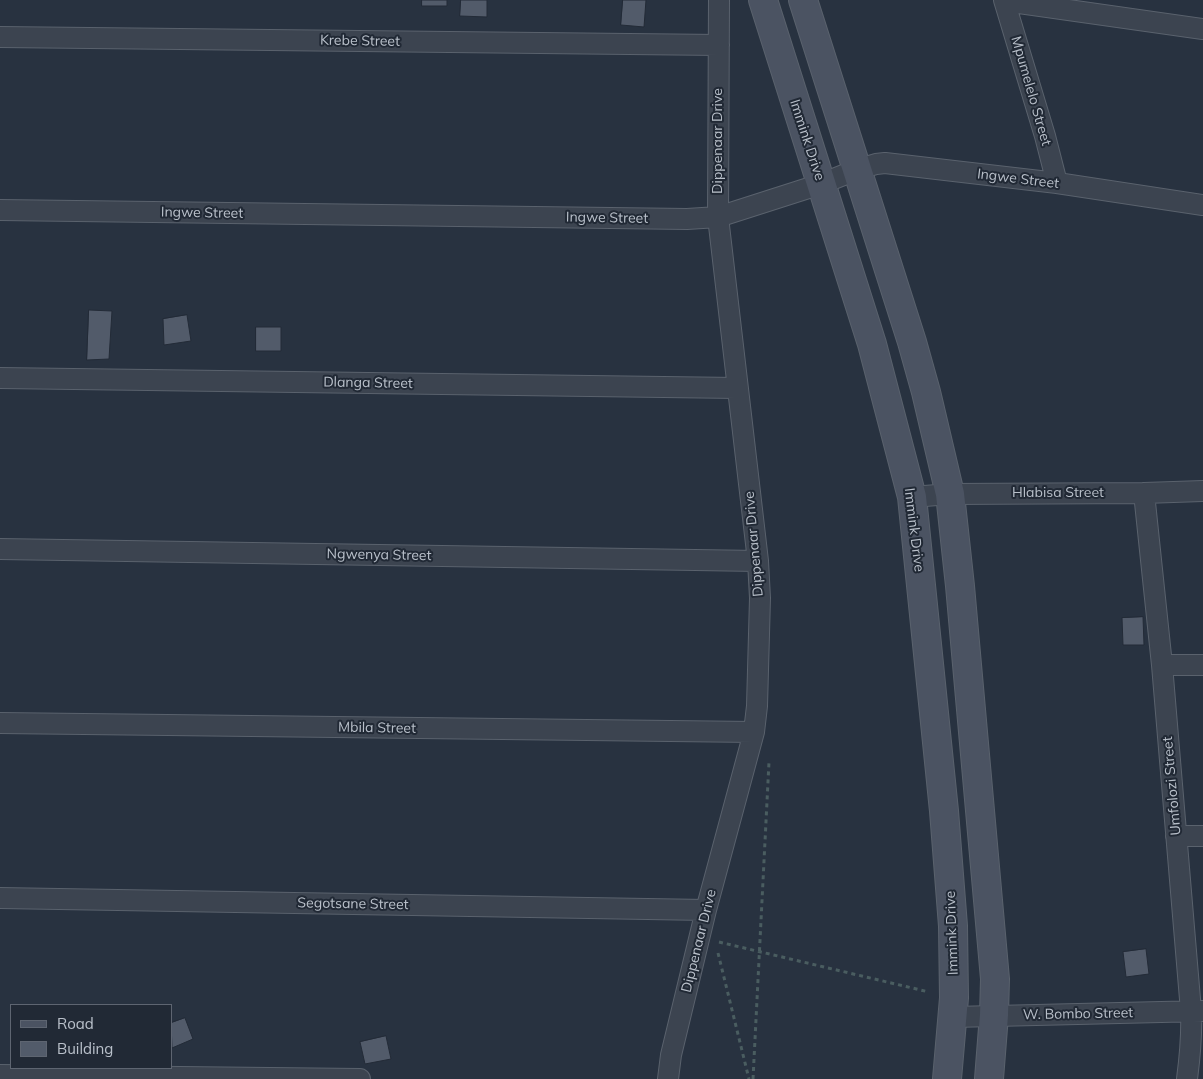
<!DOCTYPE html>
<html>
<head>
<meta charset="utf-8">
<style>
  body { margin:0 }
  #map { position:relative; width:1203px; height:1079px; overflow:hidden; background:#283240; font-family:Mulish,sans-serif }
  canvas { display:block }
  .legend { position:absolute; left:10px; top:1004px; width:162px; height:65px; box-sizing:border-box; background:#212935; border:1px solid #5e6571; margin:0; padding:6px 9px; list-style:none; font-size:15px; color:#b9c0ca }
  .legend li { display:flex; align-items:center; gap:10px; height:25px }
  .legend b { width:25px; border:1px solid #5e6571 }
</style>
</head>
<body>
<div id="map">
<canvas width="1203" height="1079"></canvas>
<ul class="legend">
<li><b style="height:6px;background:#4b5362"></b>Road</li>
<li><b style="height:14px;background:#525b6a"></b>Building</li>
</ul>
</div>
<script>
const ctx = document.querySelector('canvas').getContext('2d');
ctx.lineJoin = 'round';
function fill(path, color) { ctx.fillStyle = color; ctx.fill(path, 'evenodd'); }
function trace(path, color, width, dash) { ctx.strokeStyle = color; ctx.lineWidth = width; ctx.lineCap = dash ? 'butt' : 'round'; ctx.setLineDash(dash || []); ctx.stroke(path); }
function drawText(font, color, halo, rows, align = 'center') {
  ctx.font = font + ' Mulish,sans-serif'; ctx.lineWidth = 4; ctx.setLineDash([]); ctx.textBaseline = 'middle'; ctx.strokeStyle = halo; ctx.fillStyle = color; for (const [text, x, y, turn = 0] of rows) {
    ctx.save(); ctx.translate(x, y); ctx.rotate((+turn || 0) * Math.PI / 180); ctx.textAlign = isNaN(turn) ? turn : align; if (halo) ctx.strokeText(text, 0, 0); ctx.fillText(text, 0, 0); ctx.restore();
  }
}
const building = new Path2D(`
  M422,0H447V6H422Z
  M461,0H487V17L460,16Z
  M623,0H646L644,27L621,25Z
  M89,310L112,311L109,359L87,360Z
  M187,315L191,341L164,345L163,319Z
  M256,327H281V351H256Z
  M1143,617L1144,645H1123L1122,618Z
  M1146,949L1149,974L1126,977L1123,952Z
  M185,1018L193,1039L172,1048L171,1023Z
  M386,1036L391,1059L365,1064L360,1042Z`);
fill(building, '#525b6a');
trace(building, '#232b37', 1);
const street = new Path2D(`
  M1004,0L1045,136L1057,183
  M1005,1L1203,29
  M0,37L719,45
  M0,210L687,219L718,217L821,184L856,170L876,164L885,163L1057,183L1203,205
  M0,378L737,388
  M1144,493L1162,665L1191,1011C1192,1034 1190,1056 1187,1079
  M912,497L950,494L1144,493L1203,491
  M0,549L758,561
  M1162,665H1203
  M0,723L754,732
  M1176,836H1203
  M0,898L706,910
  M953,1017L1203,1011
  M0,1075L360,1079
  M668,1079L671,1055L706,910L754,732L757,706L760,598L758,561L718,217L719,0`);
const secondary = new Path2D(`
  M763,0L872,344L912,497L944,811L953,926L954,998L947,1079
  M803,0L912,342L926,392L950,494L960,586L995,979L994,1015L989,1079`);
trace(street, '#5a626d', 22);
trace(secondary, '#5a626d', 30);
trace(new Path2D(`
  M719,942L929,992
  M718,953L749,1079
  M753,1079L769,762`), '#4a5d60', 3, [4, 4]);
trace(street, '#3c4450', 20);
trace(secondary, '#4b5362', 28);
drawText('14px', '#b9c0ca', '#212935', [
  ["Krebe Street",360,41,1],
  ["Mpumelelo Street",1031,91,74],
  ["Immink Drive",807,140,72],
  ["Dippenaar Drive",718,141,-90],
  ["Ingwe Street",1018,179,7],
  ["Ingwe Street",202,213,1],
  ["Ingwe Street",607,218,1],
  ["Dlanga Street",368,383,1],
  ["Hlabisa Street",1058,493],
  ["Immink Drive",914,530,83],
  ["Dippenaar Drive",754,544,-95],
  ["Ngwenya Street",379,555,1],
  ["Mbila Street",377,728,1],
  ["Umfolozi Street",1172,786,-95],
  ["Segotsane Street",353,904,1],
  ["Immink Drive",952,933,-92],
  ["Dippenaar Drive",699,941,-76],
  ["W. Bombo Street",1078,1014,-1]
]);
</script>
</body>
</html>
